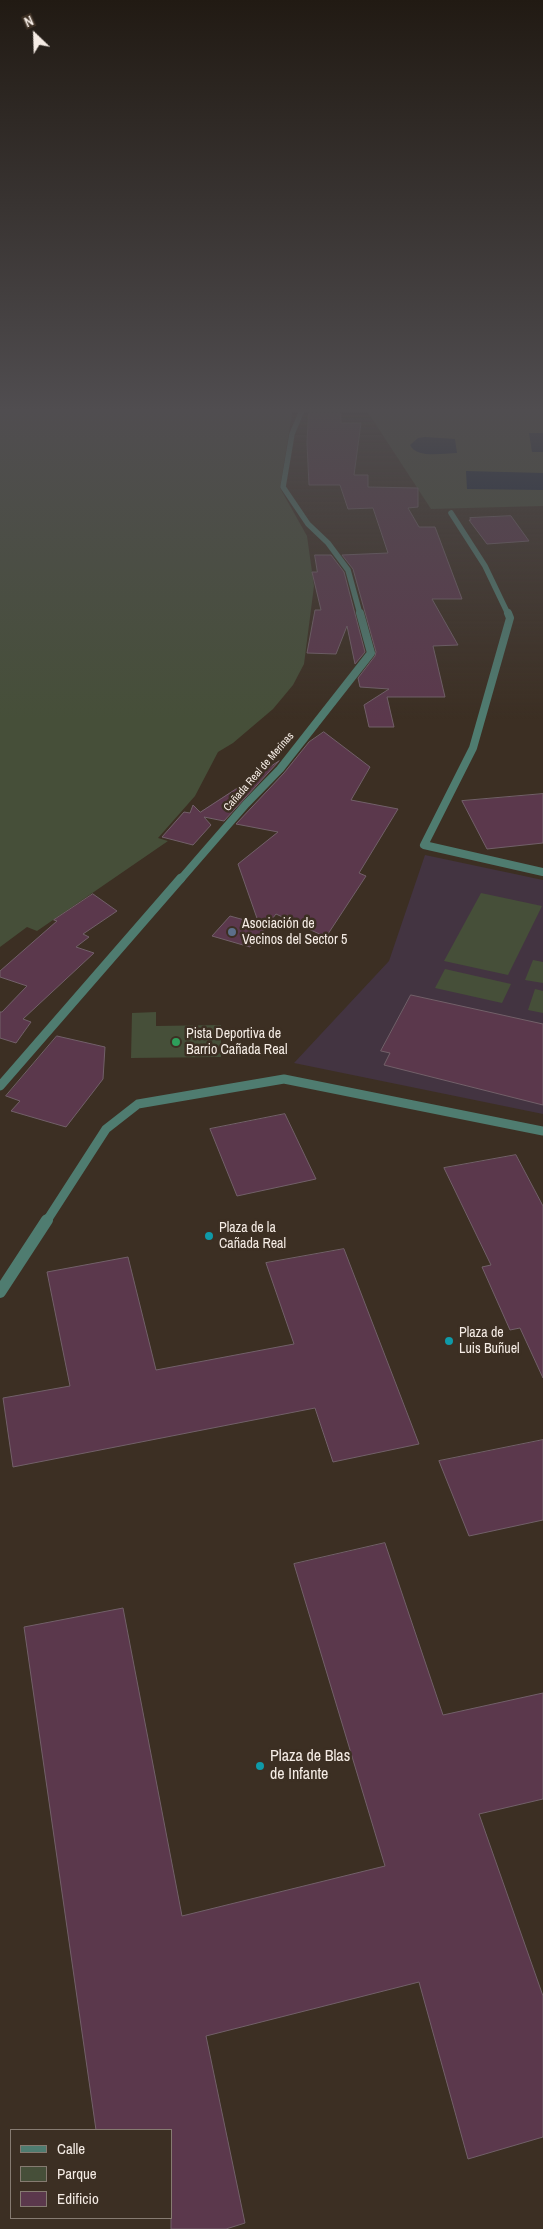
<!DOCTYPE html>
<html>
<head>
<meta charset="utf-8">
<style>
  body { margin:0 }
  #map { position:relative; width:543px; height:2229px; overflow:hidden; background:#3c2f23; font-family:"Archivo Narrow",sans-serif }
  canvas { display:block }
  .legend { position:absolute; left:10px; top:2129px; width:162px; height:90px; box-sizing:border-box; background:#3c2f23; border:1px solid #867b71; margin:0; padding:6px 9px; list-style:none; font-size:15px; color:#f5ece5 }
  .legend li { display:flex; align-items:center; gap:10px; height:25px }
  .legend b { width:25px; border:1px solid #867b71 }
  .north { position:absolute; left:10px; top:10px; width:50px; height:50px; -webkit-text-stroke:4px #3c2f23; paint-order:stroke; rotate:336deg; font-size:14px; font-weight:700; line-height:20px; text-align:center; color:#f5ece5 }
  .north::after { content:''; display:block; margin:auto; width:18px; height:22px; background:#f5ece5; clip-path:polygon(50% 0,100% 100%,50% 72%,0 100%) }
</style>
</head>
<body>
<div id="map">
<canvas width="543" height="2229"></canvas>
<ul class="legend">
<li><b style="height:6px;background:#4f7c70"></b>Calle</li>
<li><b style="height:14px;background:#464f39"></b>Parque</li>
<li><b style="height:14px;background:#5b384c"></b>Edificio</li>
</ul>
<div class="north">N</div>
</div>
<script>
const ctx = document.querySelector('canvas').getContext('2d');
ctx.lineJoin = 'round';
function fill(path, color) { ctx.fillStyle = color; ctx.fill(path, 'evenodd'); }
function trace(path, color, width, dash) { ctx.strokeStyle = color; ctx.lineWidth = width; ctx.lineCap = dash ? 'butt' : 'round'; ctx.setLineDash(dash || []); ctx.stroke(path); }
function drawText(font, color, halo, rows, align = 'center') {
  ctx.font = font + ' "Archivo Narrow",sans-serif'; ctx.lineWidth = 5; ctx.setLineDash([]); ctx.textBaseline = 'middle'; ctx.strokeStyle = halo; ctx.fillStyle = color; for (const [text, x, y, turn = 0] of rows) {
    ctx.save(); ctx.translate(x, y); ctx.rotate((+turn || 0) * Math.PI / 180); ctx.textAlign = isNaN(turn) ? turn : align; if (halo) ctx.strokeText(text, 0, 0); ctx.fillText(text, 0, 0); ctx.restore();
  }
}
fill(new Path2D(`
  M425,855L543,880V1114L294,1063L389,961Z`), '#433441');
fill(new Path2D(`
  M0,408H293L280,488L307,536L314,586L304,664L293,685L273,709L233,743L218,752L195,796L158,838L168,841L37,931L27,927L0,947Z
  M365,408H543V506L431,509Z
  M481,893L542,906L508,975L444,961Z
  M533,960L543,962V983L525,980Z
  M445,969L511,984L502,1003L435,988Z
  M535,989L543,991V1013L528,1010Z
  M156,1012V1026L221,1025V1057L131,1058L132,1013Z`), '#464f39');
fill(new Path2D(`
  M529,433H543V452H532Z
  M425,437L455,439L457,453C443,453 417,459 410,445L418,438Z
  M466,471L543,473V490L467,489Z`), '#10213d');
const building = new Path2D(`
  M309,413H341V423H361L354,475H368V487L418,488V507L408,508L419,527H435L462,599H432L458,645L433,646L445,697H387L394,727H369L364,705L389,689L360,687L358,678L375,656L376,652L353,569L342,555L388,553L373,508L348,509L340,485H309L307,443Z
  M511,516L529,541L487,544L469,520H471L470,518Z
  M315,555H331L344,572L365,652L355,664L347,626L336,654L307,653L315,610H321L312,572H317Z
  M324,732L370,767L351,800L398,809L359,873L366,876L326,937L276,914L250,947L212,936L230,916L259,924L238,864L278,832L236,824L284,773L309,742Z
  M279,761L224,821L204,817L211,825L193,845L162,837L184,812L190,813L193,805L200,812Z
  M543,794V843L487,849L462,801Z
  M93,894L117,911L83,934L89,937L76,947L94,953L23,1019L31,1022L16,1043L0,1038V1012H2L27,986L0,977V971L57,921L54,920Z
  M411,995L543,1024V1105L384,1065L390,1053L381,1051Z
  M57,1036L105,1047L103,1079L66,1127L11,1111L20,1101L6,1096Z
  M285,1114L316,1179L237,1196L210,1129Z
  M516,1155L543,1206V1378L520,1328L510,1330L482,1267L491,1265L444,1168Z
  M344,1249L419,1444L333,1462L315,1408L13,1467L3,1398L70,1386L47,1272L128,1257L156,1370L294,1344L266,1263Z
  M543,1440V1520L469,1536L439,1461Z
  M385,1543L443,1715L543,1693V1799L479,1814L543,1996V2137L468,2159L419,1982L206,2036L245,2223L226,2229H171V2130H96L24,1627L123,1608L182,1916L385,1866L294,1564Z`);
fill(building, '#5b384c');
trace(building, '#726069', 1);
trace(new Path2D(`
  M303,408L292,434L283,487L308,524L328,543L348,570L360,614
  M451,513L485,566L508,614`), '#4f7c70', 5.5);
trace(new Path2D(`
  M508,613L510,618L473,748L424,845L543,872
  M180,880L246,804L280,769L371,653L360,613`), '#4f7c70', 8);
trace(new Path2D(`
  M0,1086L181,878
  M46,1222L106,1129L138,1104L284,1079L543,1131`), '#4f7c70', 9);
trace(new Path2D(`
  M0,1292L47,1220`), '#4f7c70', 12);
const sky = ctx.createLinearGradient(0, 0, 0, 720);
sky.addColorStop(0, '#211a13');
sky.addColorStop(0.57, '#504d50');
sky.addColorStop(1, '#504d5000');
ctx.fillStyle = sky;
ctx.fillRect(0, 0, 543, 720);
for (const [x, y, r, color] of [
  [232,932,5,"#5c6f8a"],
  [176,1042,5,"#2e9e5b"],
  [209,1236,5,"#0f9aa8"],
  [449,1341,5,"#0f9aa8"],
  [260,1766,5,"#0f9aa8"]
]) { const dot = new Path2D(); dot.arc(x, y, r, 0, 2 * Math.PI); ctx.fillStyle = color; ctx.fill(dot); trace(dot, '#3c2f23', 2); }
drawText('11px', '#f5ece5', '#3c2f23', [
  ["Cañada Real de Merinas",259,772,-49]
]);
drawText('14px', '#f5ece5', '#3c2f23', [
  ["Asociación de",242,924],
  ["Vecinos del Sector 5",242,940],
  ["Pista Deportiva de",186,1034],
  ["Barrio Cañada Real",186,1050],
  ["Plaza de la",219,1228],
  ["Cañada Real",219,1244],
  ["Plaza de",459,1333],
  ["Luis Buñuel",459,1349]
], 'left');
drawText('16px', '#f5ece5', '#3c2f23', [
  ["Plaza de Blas",270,1757],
  ["de Infante",270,1775]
], 'left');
</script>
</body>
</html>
